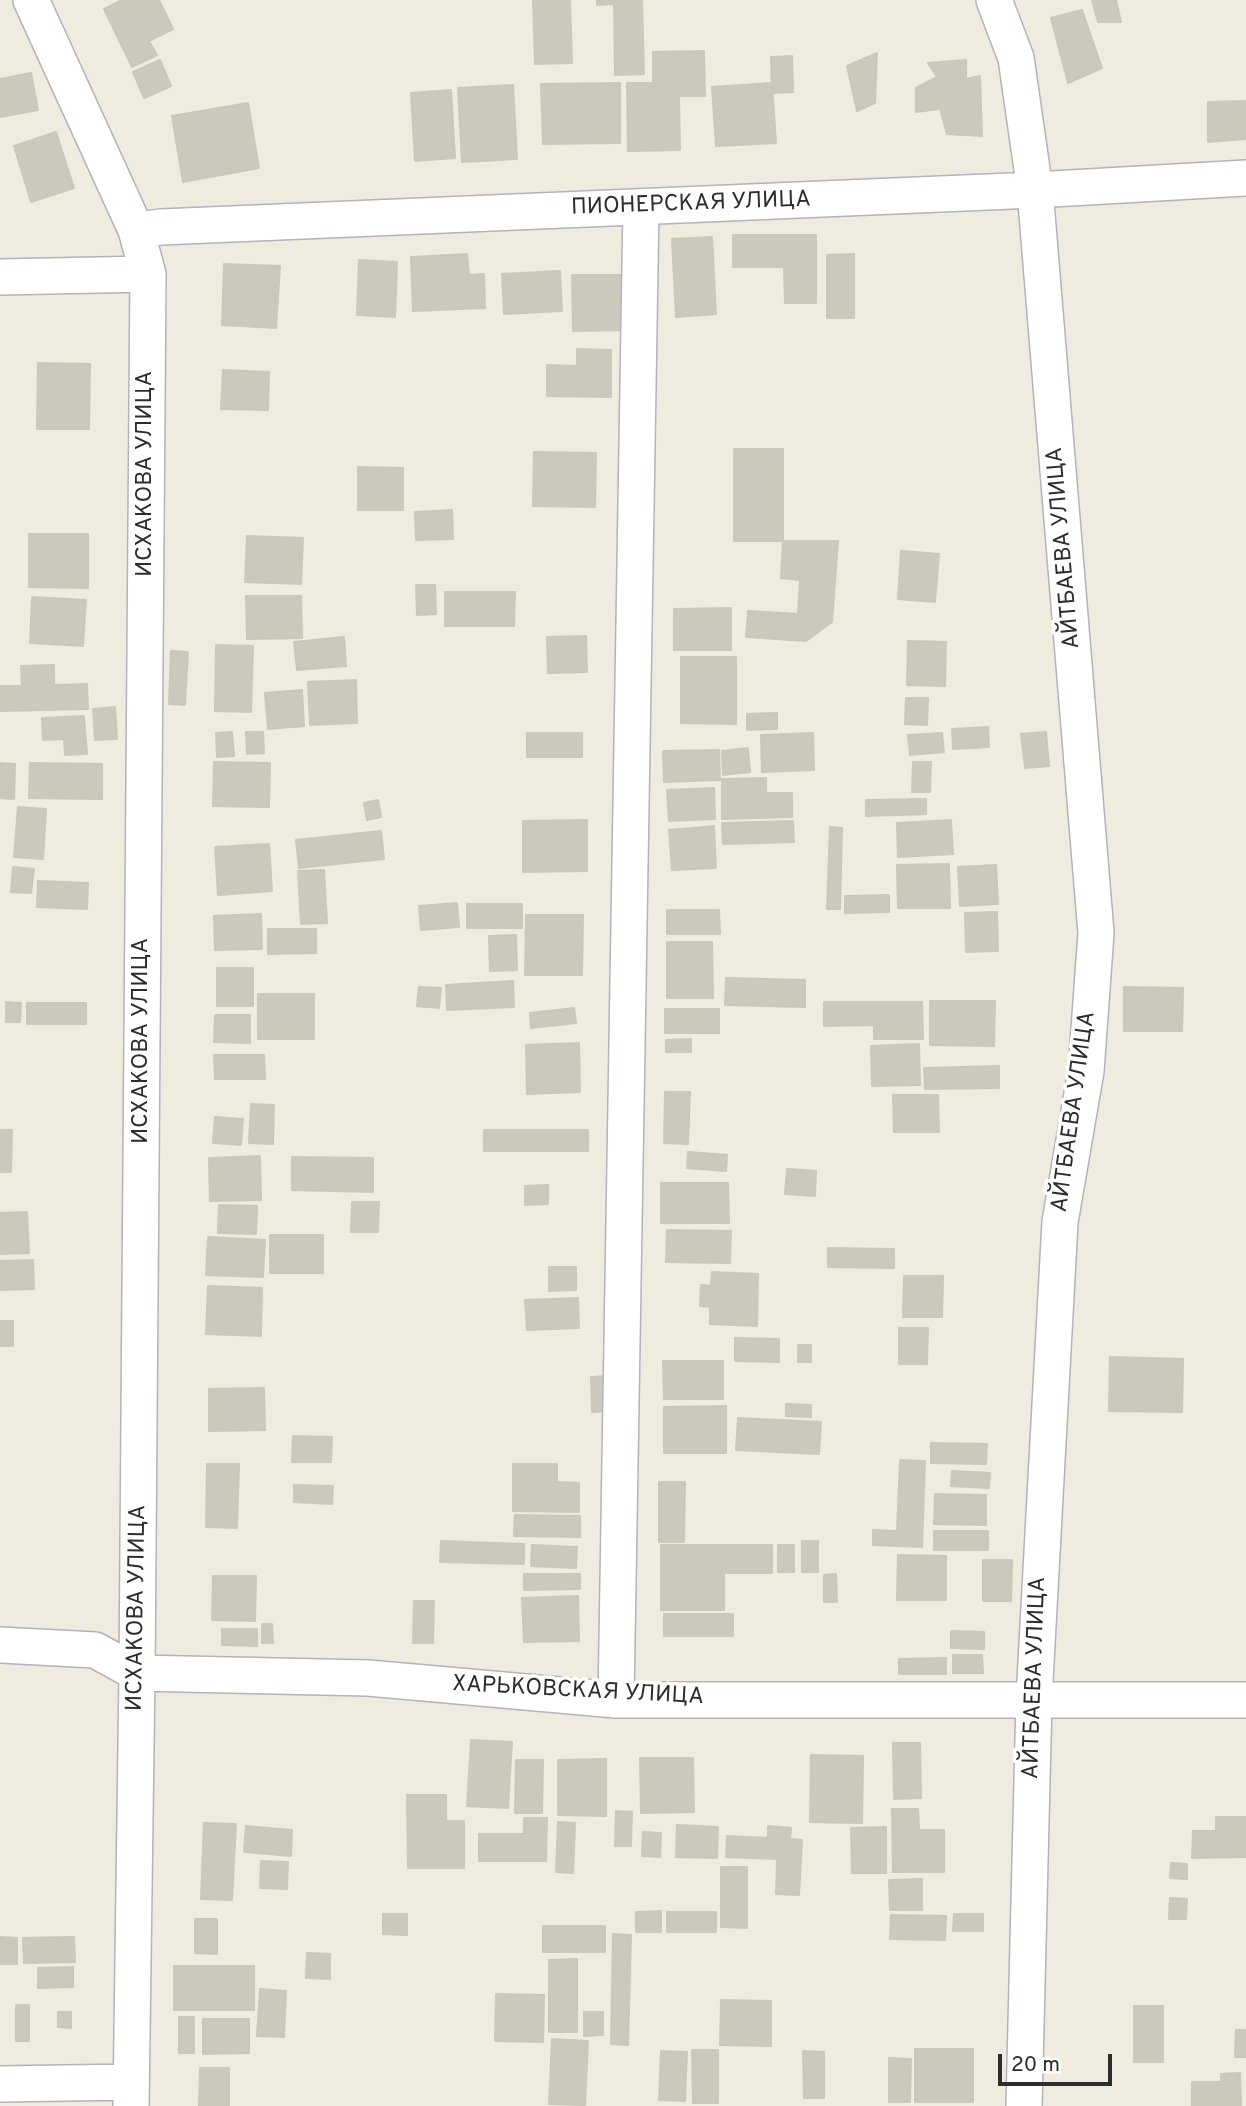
<!DOCTYPE html>
<html>
<head>
<meta charset="utf-8">
<style>
  body { margin:0 }
  #map { position:relative; width:1246px; height:2106px; overflow:hidden; background:#efebde; font-family:Overpass,sans-serif }
  canvas { display:block }
  .scale { position:absolute; left:998px; top:2054px; width:114px; height:32px; box-sizing:border-box; border:4px solid #2d2d2d; border-top:0; padding-left:9px; font-size:21px; line-height:24px; white-space:nowrap; color:#2d2d2d; -webkit-text-stroke:5px #fff; paint-order:stroke }
</style>
</head>
<body>
<div id="map">
<canvas width="1246" height="2106"></canvas>
<div class="scale">20 m</div>
</div>
<script>
const ctx = document.querySelector('canvas').getContext('2d');
ctx.lineJoin = 'round';
function fill(path, color) { ctx.fillStyle = color; ctx.fill(path, 'evenodd'); }
function trace(path, color, width, dash) { ctx.strokeStyle = color; ctx.lineWidth = width; ctx.lineCap = dash ? 'butt' : 'round'; ctx.setLineDash(dash || []); ctx.stroke(path); }
function drawText(font, color, halo, rows, align = 'center') {
  ctx.font = font + ' Overpass,sans-serif'; ctx.lineWidth = 7; ctx.setLineDash([]); ctx.textBaseline = 'middle'; ctx.strokeStyle = halo; ctx.fillStyle = color; for (const [text, x, y, turn = 0] of rows) {
    ctx.save(); ctx.translate(x, y); ctx.rotate((+turn || 0) * Math.PI / 180); ctx.textAlign = isNaN(turn) ? turn : align; if (halo) ctx.strokeText(text, 0, 0); ctx.fillText(text, 0, 0); ctx.restore();
  }
}
const building = new Path2D(`
  M122,0H159L173,29L149,41L157,55L132,67L104,9Z
  M533,0H570L572,63L535,64Z
  M597,0H642L644,74L615,75L614,4L597,5Z
  M1092,0H1116L1121,22H1098Z
  M1082,10L1102,68L1068,83L1051,18Z
  M704,51L705,96H679L680,150L628,151L627,83H653V52Z
  M877,53L875,103L857,111L847,66Z
  M792,56L793,92L772,93L771,57Z
  M160,60L171,86L144,98L133,72Z
  M966,60V79L980,76L982,136L947,134L940,109L916,112V88L937,77L928,63Z
  M31,73L38,110L0,117V79Z
  M620,83V143L543,144L541,84Z
  M772,83L776,143L716,146L712,87Z
  M513,85L517,159L462,162L458,88Z
  M451,90L455,158L415,161L411,93Z
  M1246,101V139L1208,142V102Z
  M248,103L259,168L183,182L172,116Z
  M56,132L74,188L31,202L14,146Z
  M733,235H816V303H785L784,267H733Z
  M712,237L716,314L676,317L672,239Z
  M467,254L469,275L484,274L485,308L413,311L411,257Z
  M854,254V318H827V255Z
  M359,260L397,262L395,317L357,315Z
  M224,264L280,266L276,328L222,325Z
  M560,271L562,311L504,314L502,274Z
  M572,275H631L632,330L573,331Z
  M577,349L611,350V397L547,396V365L577,366Z
  M38,363L90,364L89,429H37Z
  M223,370L269,372L268,410L221,409Z
  M734,449H783V541H734Z
  M534,452L596,453L595,507L533,506Z
  M358,467L403,468V510H358Z
  M452,510L453,539L416,540L415,512Z
  M29,534H88V588L29,587Z
  M247,536L303,538L301,584L245,582Z
  M783,541H838L832,622L806,641L746,637L748,611L798,614L800,580L781,578Z
  M901,551L939,554L935,602L898,599Z
  M416,585H435L436,614L417,615Z
  M445,592H515L514,626H445Z
  M246,596H301L302,638L247,639Z
  M32,597L86,600L83,646L30,643Z
  M731,608V650H674V609Z
  M586,636L587,672L548,673L547,637Z
  M344,637L346,666L297,670L294,642Z
  M908,641L946,642L945,686L907,685Z
  M216,645L253,646L251,712L215,711Z
  M171,651L188,652L185,705L169,704Z
  M681,657H736V724L681,723Z
  M54,665V685L87,684L88,709L0,711V686H22L21,666Z
  M356,680L357,723L310,725L308,682Z
  M302,690L304,726L268,729L265,693Z
  M906,698H928L927,725L905,724Z
  M115,707L117,739L95,740L93,709Z
  M777,713V729L747,730V714Z
  M84,716L87,754L65,755L64,739L43,740L42,718Z
  M988,727L989,747L953,749L952,729Z
  M232,732L234,756L217,757L216,733Z
  M246,732H263L264,753L247,754Z
  M1046,732L1049,766L1025,768L1021,734Z
  M527,733H582V757H527Z
  M813,733L814,770L762,772L761,735Z
  M942,733L944,752L910,755L908,735Z
  M748,748L750,772L723,775L722,751Z
  M719,750L720,780L664,782L663,751Z
  M214,762L270,763L269,807L213,806Z
  M913,762H931L930,792H912Z
  M0,763L15,764L14,799L0,798Z
  M30,763L102,764V799L29,798Z
  M766,778V793H792V817L722,819V779Z
  M714,788L715,819L669,821L667,790Z
  M926,799V814L866,816V800Z
  M378,800L381,817L367,820L364,803Z
  M18,807L46,809L43,859L14,857Z
  M587,820V871L523,872V821Z
  M951,820L953,854L898,857L897,823Z
  M793,821L794,842L723,844L722,823Z
  M714,826L716,868L672,870L669,830Z
  M830,827L842,828L840,909H827Z
  M381,831L384,859L299,868L296,840Z
  M269,844L272,891L218,895L215,847Z
  M949,864L950,908H898L897,865Z
  M996,865L998,904L960,906L958,867Z
  M13,867L34,869L31,893L11,892Z
  M324,870L327,923L301,924L298,871Z
  M38,881L88,883L87,909L37,907Z
  M889,895V912L845,913V896Z
  M457,903L459,927L421,930L419,906Z
  M467,904H522V928H467Z
  M667,910H719L720,934H667Z
  M997,912L998,951L966,952L965,913Z
  M261,914L262,949L215,950L214,916Z
  M526,915H583L582,975H525Z
  M268,929H316V953L268,954Z
  M516,935L517,970L490,971L489,936Z
  M667,942H712L713,998H667Z
  M217,968H253V1006H217Z
  M726,978L805,980V1007L725,1005Z
  M513,981L514,1007L447,1010L446,985Z
  M419,987L441,988L439,1008L417,1006Z
  M1124,987L1183,988L1182,1031H1124Z
  M258,994H314V1039H258Z
  M930,1001H995L994,1046L930,1045Z
  M6,1002L21,1003L20,1022H6Z
  M824,1002H922L923,1039H874V1025L824,1026Z
  M27,1003H86V1024H27Z
  M574,1008L576,1023L531,1028L530,1013Z
  M665,1009H719V1033H665Z
  M215,1015H250V1043L214,1042Z
  M691,1039V1052H666V1040Z
  M579,1043L580,1092L527,1094L526,1045Z
  M919,1044L920,1085L872,1086L871,1046Z
  M214,1055H264L265,1079H215Z
  M999,1066V1088L925,1089L924,1068Z
  M665,1092H690L688,1144L664,1143Z
  M893,1095H938L939,1132H894Z
  M251,1104L274,1105L273,1144L249,1143Z
  M215,1117L243,1119L241,1145L213,1143Z
  M0,1130H12L11,1172H0Z
  M484,1130H588V1151H484Z
  M688,1152L727,1155L726,1171L687,1168Z
  M260,1156L261,1200L210,1201L209,1158Z
  M292,1157L373,1158V1192L292,1190Z
  M787,1169L816,1171L815,1196L785,1194Z
  M661,1183H728L729,1223H661Z
  M548,1185V1204L525,1205V1186Z
  M352,1202H379L378,1232H351Z
  M219,1205L257,1206L256,1234L218,1233Z
  M27,1212L29,1253L0,1254V1213Z
  M667,1230L731,1231L730,1263L666,1262Z
  M270,1235H323V1273H270Z
  M208,1237L265,1240L263,1277L206,1275Z
  M828,1248L894,1249V1268L828,1267Z
  M33,1260L34,1289L0,1290V1261Z
  M549,1267H576V1290L549,1291Z
  M712,1272L758,1274L757,1326L710,1324V1307L700,1306L701,1285L711,1286Z
  M904,1276H943L942,1317H903Z
  M208,1286L262,1288L261,1336L206,1334Z
  M578,1298L579,1328L527,1330L525,1300Z
  M0,1321H13V1346H0Z
  M899,1328H928L927,1364H899Z
  M735,1338L779,1339V1362L735,1361Z
  M798,1345H811V1362H798Z
  M1110,1357L1183,1359L1182,1412L1109,1411Z
  M663,1361H723V1399H664Z
  M608,1376L610,1411L592,1412L591,1377Z
  M264,1388L265,1430L209,1431V1389Z
  M786,1404L811,1405V1417L786,1416Z
  M726,1406V1453H664V1407Z
  M738,1418L821,1422L819,1454L736,1450Z
  M293,1436L332,1437L331,1462H292Z
  M931,1443L987,1444L986,1464L931,1463Z
  M900,1460L925,1461L922,1547L873,1545V1530L897,1531Z
  M207,1464H239L237,1528L206,1527Z
  M513,1464H557V1482L579,1483V1512L513,1511Z
  M952,1471L990,1473L989,1488L951,1486Z
  M659,1482H685L684,1542H659Z
  M294,1485L333,1486L332,1504L294,1502Z
  M935,1494L986,1495V1525L934,1524Z
  M515,1515L580,1516V1537L514,1536Z
  M934,1531H988V1550H934Z
  M441,1541L524,1544V1564L440,1562Z
  M802,1541H818V1572H802Z
  M532,1545L577,1547L576,1568L531,1566Z
  M661,1545H772V1573H724V1610H661Z
  M778,1545H794V1572H778Z
  M898,1555L946,1556V1600H897Z
  M983,1560H1012L1011,1601H983Z
  M524,1574H580V1589L524,1590Z
  M836,1574L837,1602H824V1575Z
  M213,1576H256L255,1621L212,1620Z
  M578,1596L579,1641L524,1642L522,1598Z
  M414,1601H434L433,1643H413Z
  M664,1614H733V1636H664Z
  M262,1624H272L273,1643H262Z
  M222,1629H257V1646L222,1645Z
  M951,1631L984,1632V1649L951,1648Z
  M953,1655H982L983,1673H953Z
  M946,1658V1674H899V1659Z
  M471,1740L512,1742L508,1808L467,1806Z
  M893,1743H920L921,1798L894,1799Z
  M811,1755L863,1756L862,1823L810,1822Z
  M640,1758H693L694,1812L641,1813Z
  M606,1759V1816L558,1815V1760Z
  M516,1760H543L542,1813H515Z
  M407,1795H446V1821H464V1868H408Z
  M892,1809H918L919,1830H944V1872H893Z
  M616,1811L632,1812L631,1846H615Z
  M1216,1817H1246V1857L1192,1858L1193,1831H1216Z
  M524,1818H547L546,1861H479V1834H524Z
  M558,1822L575,1823L573,1873L556,1872Z
  M204,1823L236,1824L232,1900L201,1899Z
  M677,1825L718,1827L717,1858L676,1857Z
  M246,1826L292,1830L291,1856L244,1852Z
  M768,1826L791,1828L790,1839L802,1840L799,1895L776,1894L777,1859L726,1857L727,1836L768,1838Z
  M886,1827V1873H852L851,1828Z
  M643,1832L661,1833L660,1857L642,1856Z
  M261,1861L288,1862L287,1889L260,1888Z
  M1171,1863L1187,1864V1879L1170,1878Z
  M721,1867H747V1928L721,1927Z
  M922,1879V1910H890L889,1880Z
  M1170,1898L1187,1899L1186,1919H1169Z
  M661,1911V1932H636V1912Z
  M667,1912H716V1932H667Z
  M383,1914H407V1935L383,1934Z
  M954,1914H983V1931H953Z
  M891,1915L946,1916L945,1940L890,1939Z
  M195,1919H217V1954L195,1953Z
  M543,1926H605V1952H543Z
  M613,1934L631,1935L628,2045L611,2044Z
  M0,1937L17,1938V1964H0Z
  M74,1937L75,1962L24,1963L23,1938Z
  M307,1953L330,1954V1979L306,1978Z
  M577,1959V2032H549V1960Z
  M174,1966H254V2010H174Z
  M73,1967V1987L38,1988V1968Z
  M260,1989L286,1991L284,2037L257,2036Z
  M496,1994L544,1995L543,2042L495,2041Z
  M721,2000L771,2001V2046L720,2045Z
  M16,2005H29V2041H16Z
  M1134,2006H1163V2062H1134Z
  M58,2012H71V2028L58,2027Z
  M584,2012H603V2035L584,2036Z
  M179,2017H194V2053H179Z
  M203,2019H249V2053L203,2054Z
  M1236,2030H1246V2057H1235Z
  M552,2039L588,2041L585,2105L549,2104Z
  M915,2049H973V2102H915Z
  M692,2050H718V2103H693Z
  M661,2051L687,2052L685,2101L659,2100Z
  M803,2051L824,2052V2098H804Z
  M889,2058L911,2059L910,2102H889Z
  M200,2068H229V2106H199Z
  M1240,2073L1241,2105L1192,2106V2082H1221V2074Z`);
fill(building, '#cbc9bc');
trace(building, '#cbc8b7', 2);
const minor = new Path2D(`
  M31,0L136,230L148,274L137,1673L131,2106
  M994,0L1016,58L1035,190L1096,933L1086,1071L1060,1222L1034,1699L1024,2106
  M136,230L161,227L1035,190L1246,178
  M0,277L148,274
  M0,1645L95,1650L137,1673L368,1678L616,1700H1246
  M616,1700L641,207
  M0,2084L131,2082`);
trace(minor, '#b2b2c1', 38);
trace(minor, '#fff', 35);
drawText('23px', '#2d2d2d', '#fff', [
  ["ПИОНЕРСКАЯ УЛИЦА",691,205,-2],
  ["ИСХАКОВА УЛИЦА",146,474,-90],
  ["АЙТБАЕВА УЛИЦА",1065,548,-95],
  ["ИСХАКОВА УЛИЦА",142,1041,-90],
  ["АЙТБАЕВА УЛИЦА",1075,1112,-82],
  ["ИСХАКОВА УЛИЦА",138,1608,-89],
  ["АЙТБАЕВА УЛИЦА",1036,1678,-88],
  ["ХАРЬКОВСКАЯ УЛИЦА",578,1692,3]
]);
</script>
</body>
</html>
